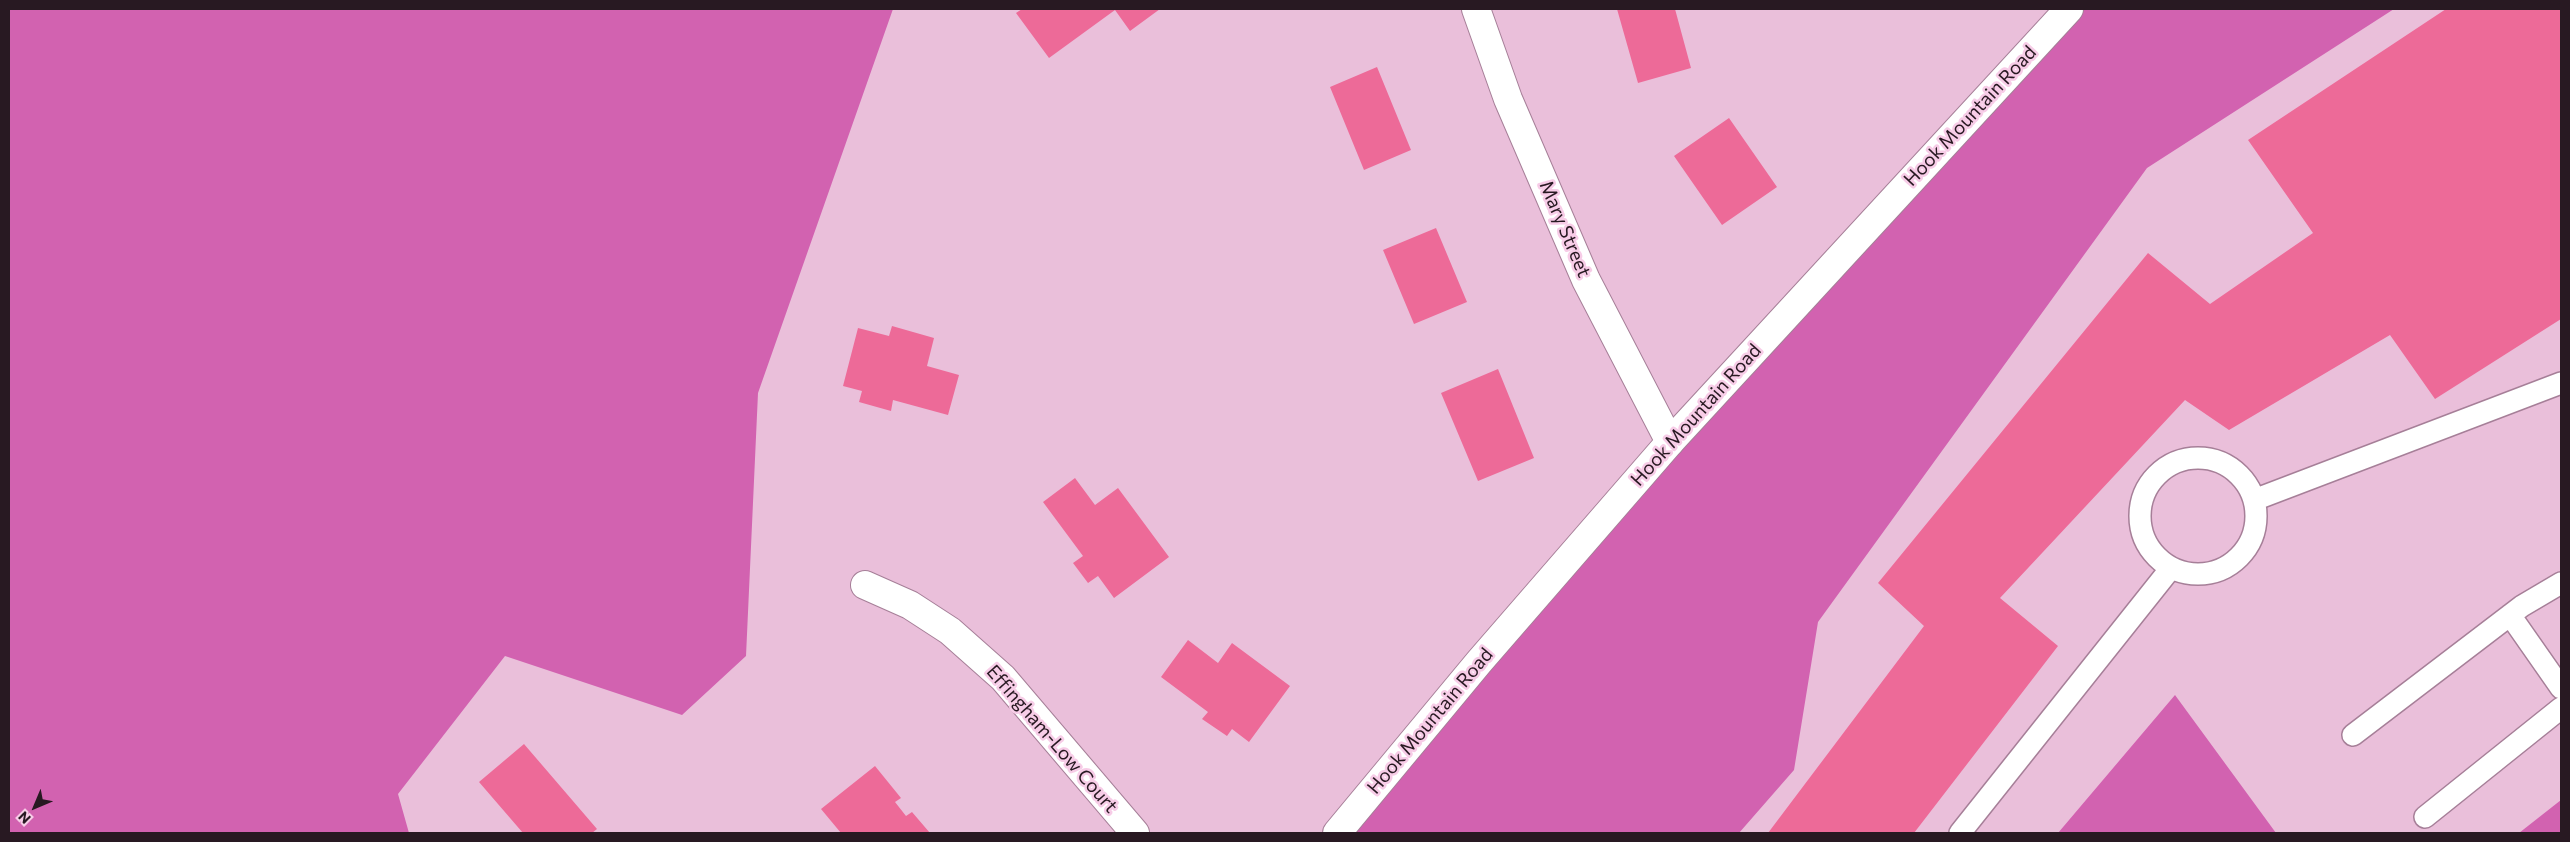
<!DOCTYPE html>
<html>
<head>
<meta charset="utf-8">
<style>
  body { margin:0 }
  #map { position:relative; width:2570px; height:842px; overflow:hidden; background:#eabfda; font-family:Commissioner,sans-serif }
  canvas { display:block }
  .frame { position:absolute; inset:0; border:10px solid #281922; pointer-events:none }
  .north { position:absolute; left:10px; top:782px; width:50px; height:50px; -webkit-text-stroke:4px #f7cce7; paint-order:stroke; rotate:225deg; font-size:14px; font-weight:700; line-height:20px; text-align:center; color:#281922 }
  .north::after { content:''; display:block; margin:auto; width:18px; height:22px; background:#281922; clip-path:polygon(50% 0,100% 100%,50% 72%,0 100%) }
</style>
</head>
<body>
<div id="map">
<canvas width="2570" height="842"></canvas>
<div class="frame"></div>
<div class="north">N</div>
</div>
<script>
const ctx = document.querySelector('canvas').getContext('2d');
ctx.lineJoin = 'round';
function fill(path, color) { ctx.fillStyle = color; ctx.fill(path, 'evenodd'); }
function trace(path, color, width, dash) { ctx.strokeStyle = color; ctx.lineWidth = width; ctx.lineCap = dash ? 'butt' : 'round'; ctx.setLineDash(dash || []); ctx.stroke(path); }
function drawText(font, color, halo, rows, align = 'center') {
  ctx.font = font + ' Commissioner,sans-serif'; ctx.lineWidth = 5; ctx.setLineDash([]); ctx.textBaseline = 'middle'; ctx.strokeStyle = halo; ctx.fillStyle = color; for (const [text, x, y, turn = 0] of rows) {
    ctx.save(); ctx.translate(x, y); ctx.rotate((+turn || 0) * Math.PI / 180); ctx.textAlign = isNaN(turn) ? turn : align; if (halo) ctx.strokeText(text, 0, 0); ctx.fillText(text, 0, 0); ctx.restore();
  }
}
fill(new Path2D(`
  M9,9H893L758,393L746,656L682,715L505,656L398,794L409,833H9Z
  M2061,9H2394L2147,168L1818,622L1794,770L1739,833H1344Z
  M2175,695L2276,833H2058Z
  M2561,799V833H2519L2561,800Z`), '#d262b0');
fill(new Path2D(`
  M1022,9H1160L1130,31L1115,10L1049,58L1016,13Z
  M1617,9H1675L1691,68L1638,83Z
  M2446,9H2561V319L2435,399L2390,335L2229,430L2185,400L2000,598L2058,646L1914,833H1768L1924,626L1878,583L2148,253L2210,304L2313,233L2248,140Z
  M1377,67L1411,150L1364,170L1330,87Z
  M1729,118L1777,187L1722,225L1674,156Z
  M1436,228L1467,302L1414,324L1383,250Z
  M892,326L934,338L927,366L959,375L948,415L893,400L891,411L859,402L862,391L843,386L858,328L889,336Z
  M1498,369L1534,458L1478,481L1441,393Z
  M1075,478L1095,505L1118,488L1169,557L1114,598L1098,576L1088,583L1073,563L1083,556L1043,502Z
  M1188,640L1218,663L1232,643L1290,686L1249,742L1232,729L1227,736L1202,719L1208,712L1161,677Z
  M524,744L597,829L592,833H523L479,782Z
  M875,766L901,798L895,802L906,816L912,812L930,833H841L821,809Z`), '#ed6a98');
const lane = new Path2D(`
  M2140 516a58 58 0 1 1 116 0a58 58 0 1 1-116 0Z
  M2254,500L2561,383
  M2510,615L2561,688
  M2353,735L2522,606L2561,583
  M2425,817L2561,708
  M1960,833L2171,568`);
const street = new Path2D(`
  M1476,9L1508,99L1586,280L1670,442
  M865,585L910,605L950,631L1003,678L1135,833`);
const secondary = new Path2D(`
  M1337,833L1479,662L1670,442L2069,9`);
trace(lane, '#a67f98', 24);
trace(street, '#a67f98', 30);
trace(secondary, '#a67f98', 30);
trace(lane, '#fff', 21);
trace(street, '#fff', 28);
trace(secondary, '#fff', 28);
drawText('19px', '#281922', '#f7cce7', [
  ["Hook Mountain Road",1970,116,-47],
  ["Mary Street",1565,229,67],
  ["Hook Mountain Road",1696,415,-48],
  ["Hook Mountain Road",1430,721,-50],
  ["Effingham-Low Court",1052,739,49]
]);
</script>
</body>
</html>
